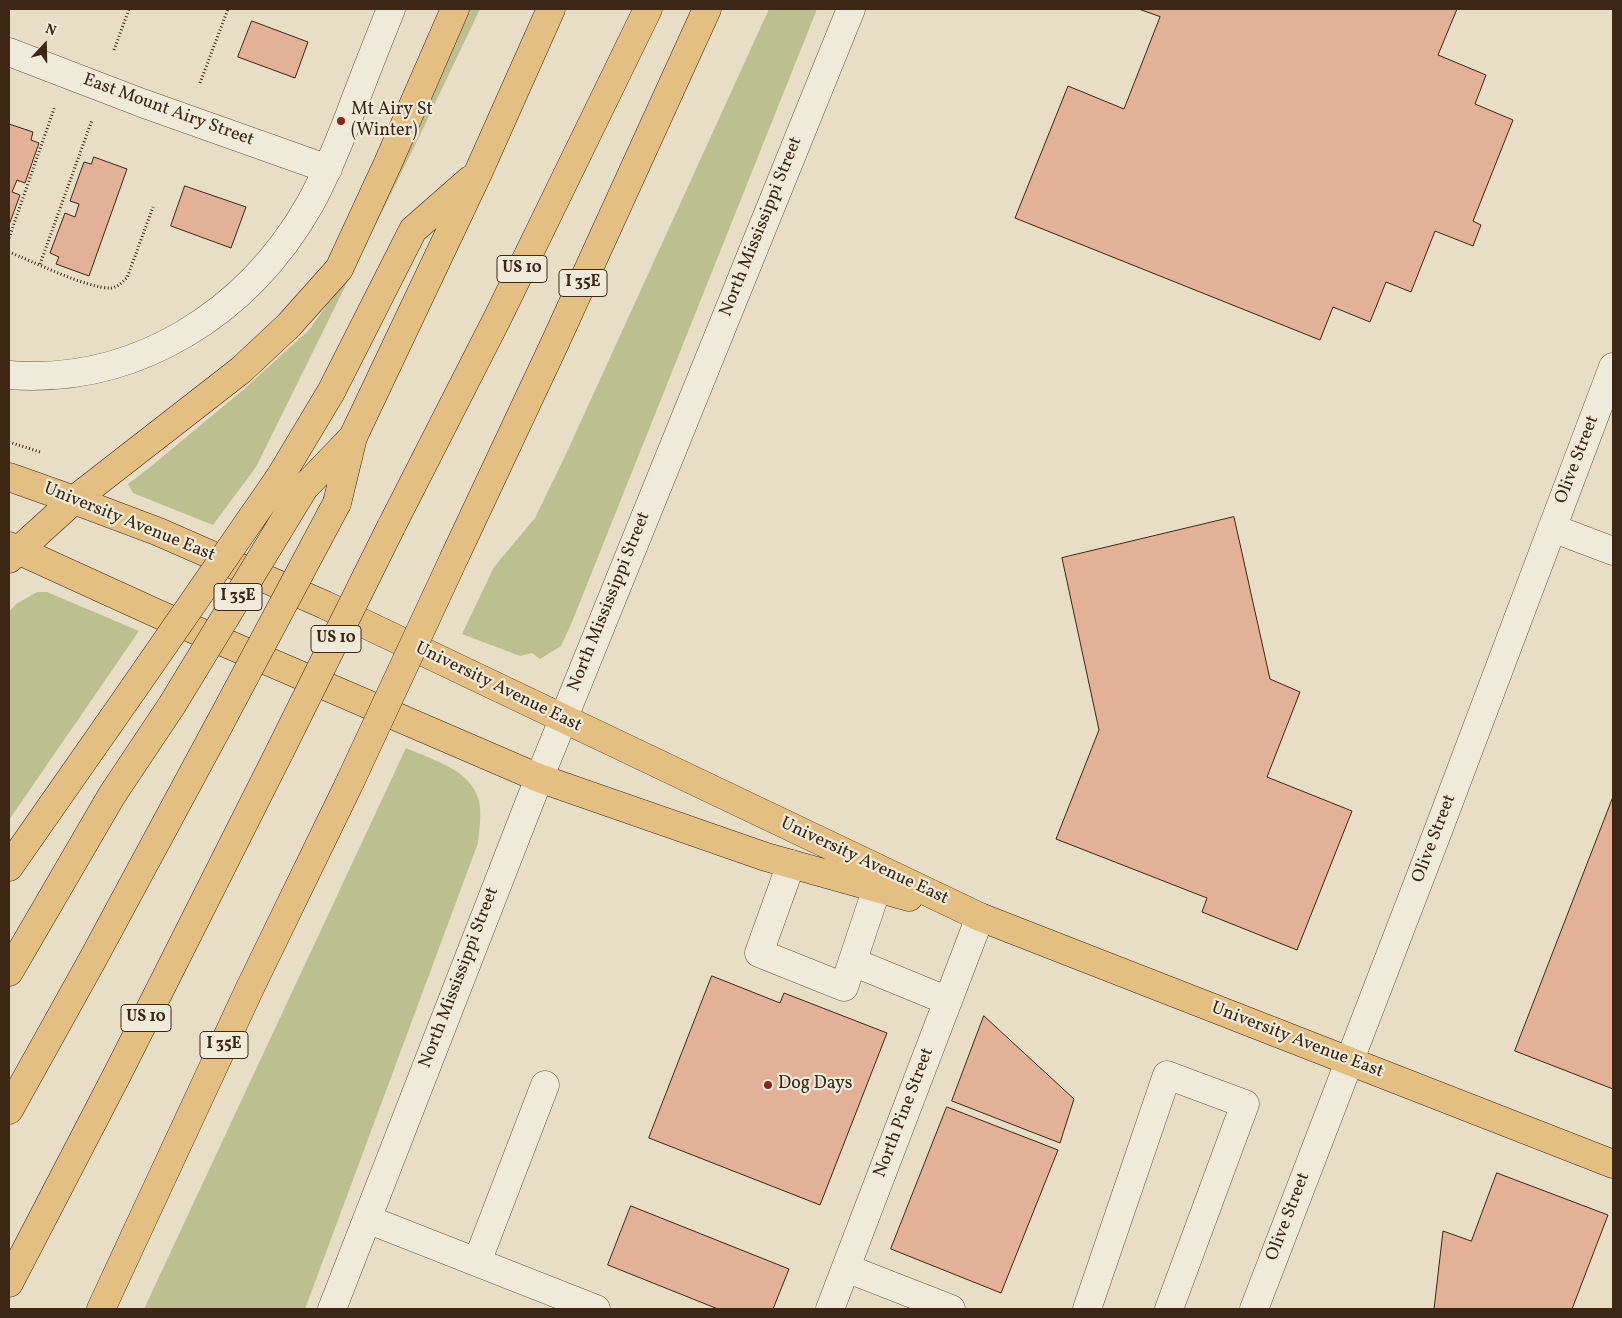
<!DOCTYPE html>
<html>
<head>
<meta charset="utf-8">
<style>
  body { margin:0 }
  #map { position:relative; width:1622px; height:1318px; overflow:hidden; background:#e7dec5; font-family:Vollkorn,serif }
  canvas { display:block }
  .frame { position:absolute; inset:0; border:10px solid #3d2614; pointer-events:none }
  .north { position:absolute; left:20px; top:20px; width:50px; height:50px; -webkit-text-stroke:4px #efead9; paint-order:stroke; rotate:21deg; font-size:14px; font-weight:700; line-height:20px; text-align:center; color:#3d2614 }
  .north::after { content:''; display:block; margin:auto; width:18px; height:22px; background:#3d2614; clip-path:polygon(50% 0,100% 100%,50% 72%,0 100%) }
</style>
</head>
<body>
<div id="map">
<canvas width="1622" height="1318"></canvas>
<div class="frame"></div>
<div class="north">N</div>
</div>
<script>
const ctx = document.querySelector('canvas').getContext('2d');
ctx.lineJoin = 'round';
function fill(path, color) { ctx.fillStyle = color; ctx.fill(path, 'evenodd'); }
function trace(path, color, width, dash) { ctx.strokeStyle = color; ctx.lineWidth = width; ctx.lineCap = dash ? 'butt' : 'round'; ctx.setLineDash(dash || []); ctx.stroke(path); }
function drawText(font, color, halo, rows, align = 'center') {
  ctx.font = font + ' Vollkorn,serif'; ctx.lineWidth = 4.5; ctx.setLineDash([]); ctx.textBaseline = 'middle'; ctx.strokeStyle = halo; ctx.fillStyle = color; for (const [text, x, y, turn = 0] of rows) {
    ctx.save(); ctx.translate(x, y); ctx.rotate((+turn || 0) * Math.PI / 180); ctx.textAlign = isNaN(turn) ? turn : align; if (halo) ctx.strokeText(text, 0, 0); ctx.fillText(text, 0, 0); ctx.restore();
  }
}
fill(new Path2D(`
  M469,9H480L418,139L256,467L213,525L133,493L128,484L149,468L243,390L309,330L346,278L385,199Z
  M769,9H817L572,622L561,646L540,659L532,653L520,656L462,634L494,567L535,518L566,454Z
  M37,592H47L139,631L9,820V612L16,604Z
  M406,748C432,760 471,769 479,801C482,814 479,830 478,843L305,1309H144Z`), '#bcc090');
const building = new Path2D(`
  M1139,9H1457L1438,55L1486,75L1475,104L1513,120L1473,221L1481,225L1473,246L1435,231L1411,292L1386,282L1370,322L1333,307L1320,340L1015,218L1068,86L1124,109L1160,17Z
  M252,21L308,42L295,78L238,57Z
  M9,124L33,132L31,140L39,143L25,183L17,180L12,192L20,195L9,225Z
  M94,157L127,169L89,276L56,264L59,257L50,253L65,213L75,217L79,204L70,201L84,162L91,164Z
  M185,186L246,207L231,248L171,226Z
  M1234,517L1270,679L1300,692L1267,777L1352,811L1297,950L1202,912L1207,898L1056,839L1099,730L1062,558Z
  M1613,797V1089L1515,1051Z
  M712,976L780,1003L784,993L887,1033L820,1205L649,1138Z
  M984,1016L1074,1099L1060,1143L952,1101Z
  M947,1107L1058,1150L1001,1293L891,1249Z
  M1497,1173L1608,1215L1572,1309H1434L1443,1231L1471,1241Z
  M631,1206L789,1269L773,1309H718L608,1265Z`);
fill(building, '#e2b197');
trace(building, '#3d2614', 1);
const minor = new Path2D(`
  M9,52L142,103L328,169
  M9,375C136,385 248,313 310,204C326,175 338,145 350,114C363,79 377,44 391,9
  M1552,528L1613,551
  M791,864L759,953L844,987L877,888
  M853,962L948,1001
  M367,1219L596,1309
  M477,1262L545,1085
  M846,1268L951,1309
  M332,1309L530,801L851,9
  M830,1309L980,917
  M1087,1309L1167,1075L1245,1104L1169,1309
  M1254,1309L1438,831L1613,367`);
const major = new Path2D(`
  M9,477L74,500L159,532L325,605L980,917L1613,1164
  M9,546L158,614L539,778L766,857L909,897
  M9,559L74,500`);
const highway = new Path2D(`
  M280,477L331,392L413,230L470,180
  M304,488L352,438
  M74,500L241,370L289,325L339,269L388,163L455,9
  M337,503L353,437L478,173L551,9
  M391,527L498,317L648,9
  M455,556L554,345L707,9
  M9,867L134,688
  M9,972L112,795L172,705
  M9,1110L94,957L219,725
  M9,1283L120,1069L280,751
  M101,1309L250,988L350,782`);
trace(minor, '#685440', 29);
trace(major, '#3d2614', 29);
trace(highway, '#3d2614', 29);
trace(new Path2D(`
  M114,50L129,9
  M200,83L228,9
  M9,238L55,106
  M9,252C32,261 88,289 111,288C118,287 122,282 127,278L153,207
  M40,264L92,120
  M9,442L40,452`), '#3d2614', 3, [1, 2.5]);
trace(minor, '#efead9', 28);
trace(major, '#e4bf82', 28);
trace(highway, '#e4bf82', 28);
const highwayBridge = new Path2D(`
  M134,688L280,477
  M172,705L304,488
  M219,725L337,503
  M280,751L391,527
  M350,782L455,556`);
trace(highwayBridge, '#3d2614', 29, []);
trace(highwayBridge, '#e4bf82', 28);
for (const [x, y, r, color] of [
  [341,121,5,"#8f2418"],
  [768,1085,5,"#8f2418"]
]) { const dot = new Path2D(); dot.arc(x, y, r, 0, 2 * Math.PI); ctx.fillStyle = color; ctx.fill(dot); trace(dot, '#efead9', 2); }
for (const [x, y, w] of [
  [522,269,50],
  [583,283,48],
  [238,597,48],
  [336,639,50],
  [146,1018,50],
  [224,1045,48]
]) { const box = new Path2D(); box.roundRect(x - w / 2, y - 13.5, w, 27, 4); ctx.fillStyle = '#efead9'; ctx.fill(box); trace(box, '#3d2614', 1); }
drawText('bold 16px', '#3d2614', null, [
  ["US 10",522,269],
  ["I 35E",583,283],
  ["I 35E",238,597],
  ["US 10",336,639],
  ["US 10",146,1018],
  ["I 35E",224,1045]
]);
drawText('18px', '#3d2614', '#efead9', [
  ["East Mount Airy Street",168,111,20],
  ["North Mississippi Street",762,227,-68],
  ["Olive Street",1578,460,-69],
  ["University Avenue East",129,523,22],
  ["North Mississippi Street",610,602,-68],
  ["University Avenue East",498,688,26],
  ["Olive Street",1435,839,-69],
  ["University Avenue East",864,862,25],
  ["North Mississippi Street",460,978,-69],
  ["University Avenue East",1297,1041,21],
  ["North Pine Street",905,1113,-69],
  ["Olive Street",1289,1217,-69]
]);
drawText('18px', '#3d2614', '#efead9', [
  ["Mt Airy St",351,111],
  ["(Winter)",351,132],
  ["Dog Days",778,1085]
], 'left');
</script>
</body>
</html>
